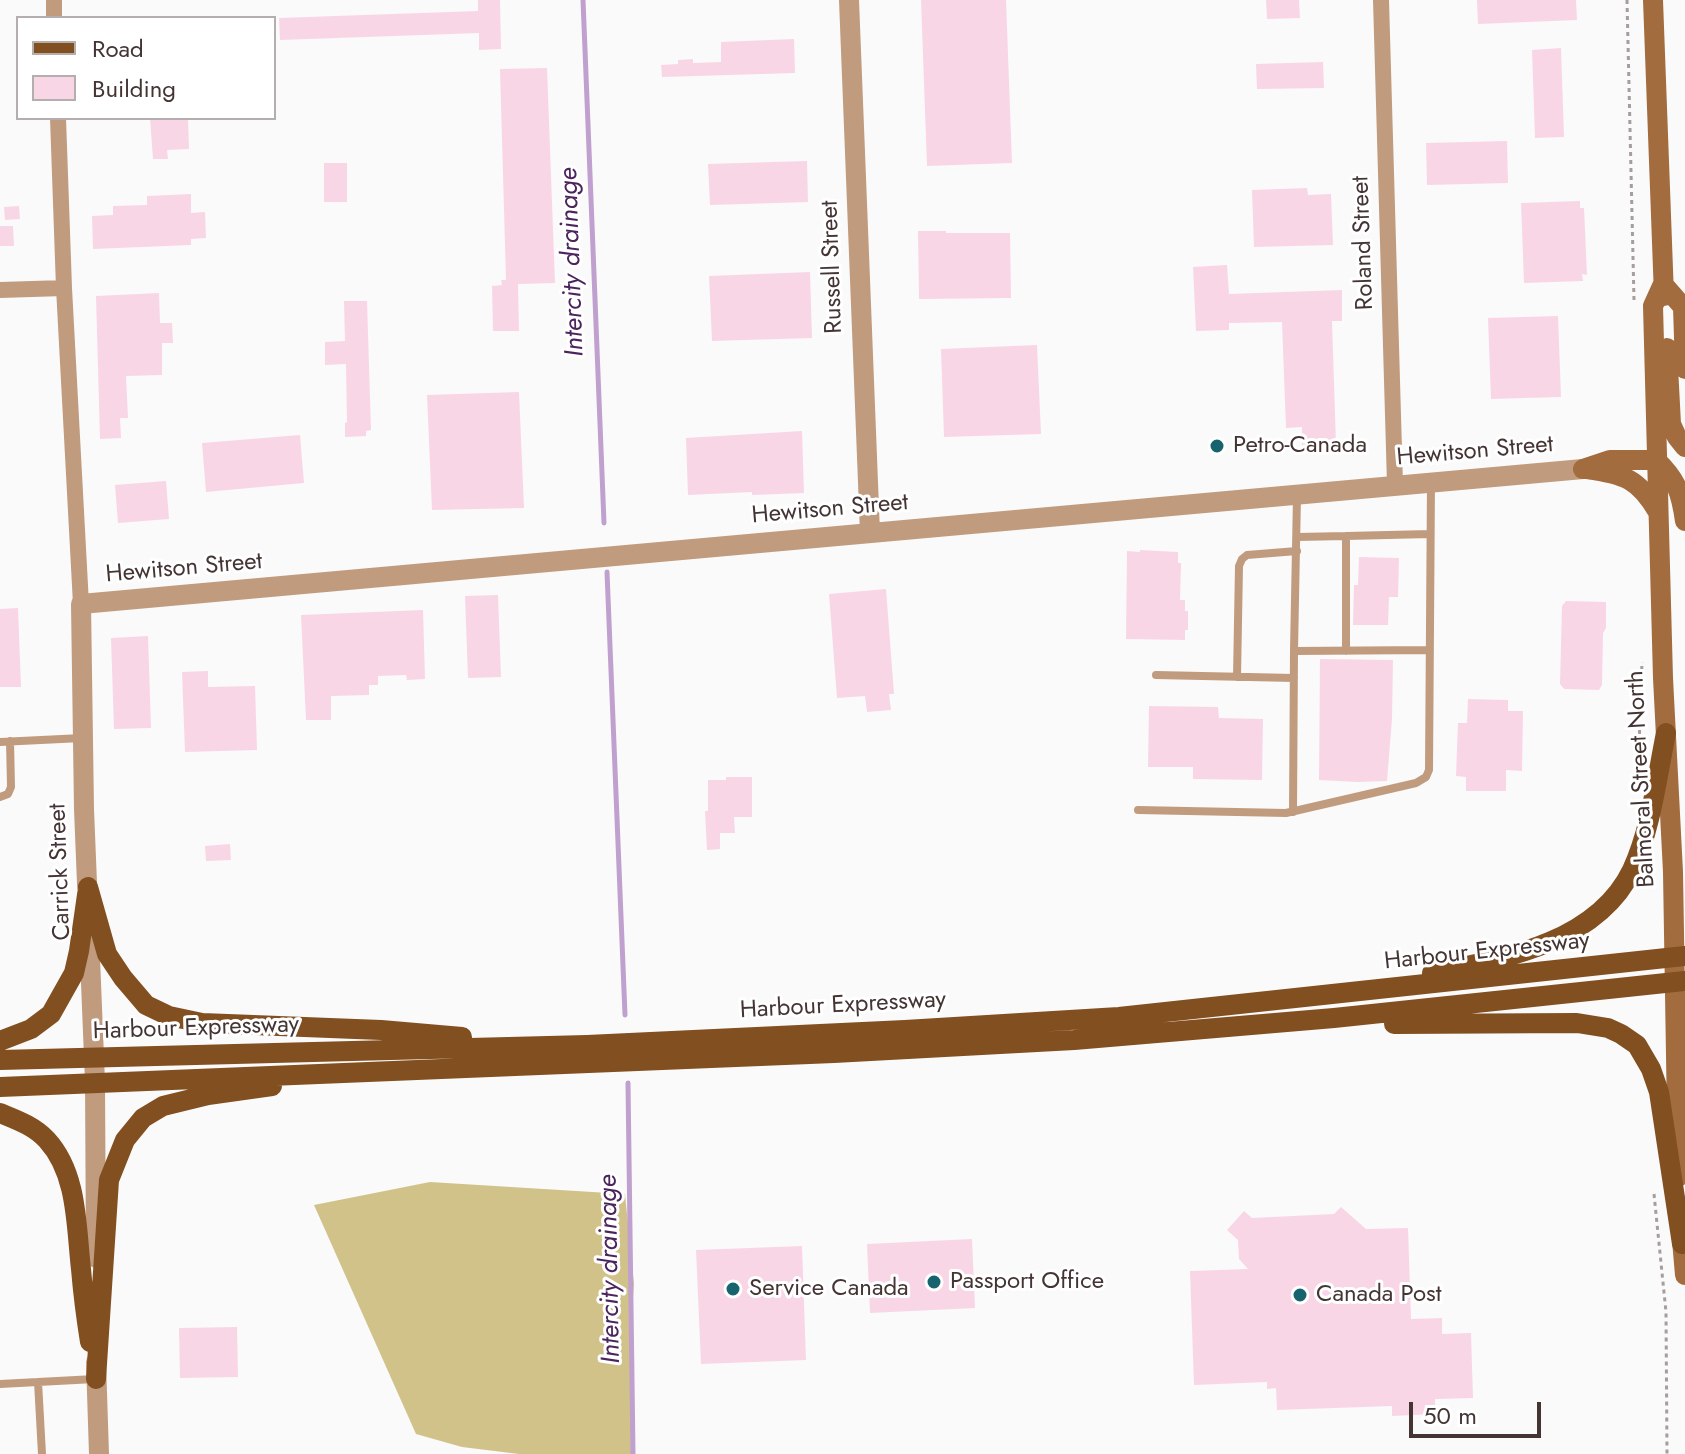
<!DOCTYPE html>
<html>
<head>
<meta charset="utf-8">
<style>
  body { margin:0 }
  #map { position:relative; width:1685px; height:1454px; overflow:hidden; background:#fafafa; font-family:Jost,sans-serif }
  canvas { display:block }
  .legend { position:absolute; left:16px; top:16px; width:260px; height:104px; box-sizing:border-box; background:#fff; border:2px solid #b4aeae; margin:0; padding:10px 14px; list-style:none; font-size:24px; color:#443534 }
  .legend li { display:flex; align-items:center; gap:16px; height:40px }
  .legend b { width:40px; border:2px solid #b4aeae }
  .scale { position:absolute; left:1409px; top:1402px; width:132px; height:36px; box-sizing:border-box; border:4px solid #443534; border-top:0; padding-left:10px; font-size:24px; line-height:28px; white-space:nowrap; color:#443534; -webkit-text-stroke:6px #fff; paint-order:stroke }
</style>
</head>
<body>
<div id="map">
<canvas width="1685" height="1454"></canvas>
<ul class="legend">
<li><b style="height:10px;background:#824f20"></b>Road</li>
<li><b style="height:22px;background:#f9d6e6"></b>Building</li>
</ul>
<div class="scale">50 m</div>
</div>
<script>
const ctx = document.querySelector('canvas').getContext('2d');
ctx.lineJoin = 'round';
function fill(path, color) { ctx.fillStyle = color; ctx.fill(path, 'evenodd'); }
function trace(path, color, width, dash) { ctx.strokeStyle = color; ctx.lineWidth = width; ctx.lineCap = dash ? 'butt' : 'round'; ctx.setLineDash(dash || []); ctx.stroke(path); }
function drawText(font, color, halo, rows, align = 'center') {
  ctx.font = font + ' Jost,sans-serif'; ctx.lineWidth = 6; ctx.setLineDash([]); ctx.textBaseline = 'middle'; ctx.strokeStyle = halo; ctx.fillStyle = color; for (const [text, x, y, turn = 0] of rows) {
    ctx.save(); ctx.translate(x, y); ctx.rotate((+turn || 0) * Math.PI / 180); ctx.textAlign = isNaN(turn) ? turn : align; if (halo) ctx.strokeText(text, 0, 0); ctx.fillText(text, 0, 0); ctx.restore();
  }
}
fill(new Path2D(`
  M430,1182L625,1194L634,1284L632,1310L631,1454H519L462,1447L416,1434L314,1205Z`), '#d1c28a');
trace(new Path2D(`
  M583,0L604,523
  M607,572L625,1015
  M628,1083L633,1454`), '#c0a0cf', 5);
fill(new Path2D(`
  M478,0H500L501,49L479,50V33L280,40L279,18L478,11Z
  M921,0H1006L1012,163L927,166Z
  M1266,0H1299L1300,18L1267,19Z
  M1477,0H1576L1577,20L1478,24Z
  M794,39L795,73L662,77L661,65L678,64V60L693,59V63L721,62V42Z
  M1561,48L1564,137L1535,138L1532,50Z
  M1323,62L1324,88L1257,89L1256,64Z
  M547,68L555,283L518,284L519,331H493L492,286L502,285L501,280H506L500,69Z
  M150,118H166V120L188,118L189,149L167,150L168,159H153Z
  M1507,141L1508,183L1427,185L1426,143Z
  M807,161L808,202L710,205L708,164Z
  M324,163H347V202H324Z
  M1307,188L1308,195L1331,194L1333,245L1254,247L1252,190Z
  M191,194V213L205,212L206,238L191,239V245L93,249L92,216L113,215V206L147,205V196Z
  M1580,201V208H1584L1587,275L1582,274L1583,281L1524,283L1521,203Z
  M19,206L20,219L5,220L4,207Z
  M0,226H13L14,246H0Z
  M918,231H946V233H1010L1011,298L919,299Z
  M1227,265L1229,294L1342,290V321H1332L1336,445L1302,446V427L1286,428L1282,322L1229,323V330L1196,331L1193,267Z
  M810,272L812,338L712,341L709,276Z
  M159,293L160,323H172L173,343H162V375L126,376L128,418H120L121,438L100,439L96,296Z
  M344,301H367L371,430L366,431V436L345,437V423L347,422L346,364L325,365V342L345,341Z
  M1558,316L1561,397L1491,399L1488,318Z
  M1037,345L1041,434L944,437L941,349Z
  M519,392L524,508L432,510L427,395Z
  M802,431L804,493L752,495V492L688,495L686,438Z
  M300,435L304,483L206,492L202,443Z
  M166,481L169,519L118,523L115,485Z
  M1140,550L1178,552V563H1181L1180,600H1185V611H1188V630H1185V640L1126,639L1127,551L1140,552Z
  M1359,557L1399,558L1398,597H1389L1388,625H1353L1354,585H1358Z
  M886,589L894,694H889L891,710L867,712L865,696L837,698L829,594Z
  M498,595L501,677L468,678L465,596Z
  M1566,601L1606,602V628L1603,633L1602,685L1599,690L1564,689L1560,684L1562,606Z
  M18,608L21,687H0V609Z
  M423,610L425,679L407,680L406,675L378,676V685H369V695L331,696V720H306L301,615Z
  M148,636L151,728L114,729L111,638Z
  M1320,659L1393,660L1392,719L1387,781L1357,782L1319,780Z
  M208,671V687L255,686L257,750L185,752L182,672Z
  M1468,699L1508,700V711H1523L1522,771L1506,770V791H1466V777L1456,776L1458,723H1467Z
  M1149,706L1218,707L1219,718L1263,719L1262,780L1193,779V767H1148Z
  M726,777H752V817H734L735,833H720V849L707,850L705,811H708V780H726Z
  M230,844L231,860L206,861L205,846Z
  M1341,1207L1366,1229L1408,1228L1411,1319L1442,1318V1334L1471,1333L1473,1398L1435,1399V1414L1392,1416V1406L1277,1410L1276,1388L1267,1389V1382L1194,1385L1190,1271L1248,1269L1239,1259L1238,1240L1227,1230L1244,1211L1252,1218L1334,1214Z
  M972,1239L975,1308L870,1313L867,1244Z
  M802,1246L806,1360L701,1364L696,1250Z
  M237,1327L238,1377L180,1378L179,1328Z`), '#f9d6e6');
trace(new Path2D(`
  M1627,0L1634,300
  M1638,774L1642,662
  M1654,1194L1666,1312L1667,1454`), '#a59e9d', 3, [4, 4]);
trace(new Path2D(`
  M1346,536L1430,534
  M1297,537L1346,536V651
  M1294,651L1297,496
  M1156,675L1294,678
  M1237,677L1239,566L1242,559L1247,555L1297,551
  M0,742L82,738
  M0,797L8,794L11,787L10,741
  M1138,810L1286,813L1416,783L1426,777L1429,770L1431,482
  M1293,812L1294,651L1430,650
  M38,1382L42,1454
  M0,1384L95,1379`), '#c19b7e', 8);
trace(new Path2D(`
  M54,0V18
  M1381,0L1395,484
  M58,118L64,288L81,604
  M0,290L64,288`), '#c19b7e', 16);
trace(new Path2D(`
  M849,0L870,533
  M96,1258L95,1082L84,809L81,604L1583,469
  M96,1362L99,1454`), '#c19b7e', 20);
trace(new Path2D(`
  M1653,0L1664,296
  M1663,284L1653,306L1663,678L1673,872L1678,1177
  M1663,284L1683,307L1685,369
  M1667,348L1671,424L1677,437L1685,447
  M1583,469L1610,460H1656C1677,480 1681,493 1685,521
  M1587,469C1624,474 1639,479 1658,512
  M1681,1229L1685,1275`), '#a26c3f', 20);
trace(new Path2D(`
  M88,887L107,954L123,978L146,1005L169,1016L202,1023L381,1030L462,1037
  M1432,973C1503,959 1597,943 1632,870C1651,829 1657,777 1666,733
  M1394,1024L1577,1023L1608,1028L1621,1034L1637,1045L1651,1069L1659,1092L1682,1244
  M0,1041L31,1029L51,1014L74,973L79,951L87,895
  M0,1060L587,1045L905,1030L1119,1017L1685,956
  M0,1087L834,1053L1074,1040L1334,1018L1685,981
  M0,1113C17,1120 34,1126 47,1140C78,1174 76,1226 81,1269C83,1293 86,1317 90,1342
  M96,1379L109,1180L125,1140L143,1118L163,1106L208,1095L272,1086`), '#824f20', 20);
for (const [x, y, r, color] of [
  [1217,446,8,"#17636e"],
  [934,1282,8,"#17636e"],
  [733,1289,8,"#17636e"],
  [1300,1295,8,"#17636e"]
]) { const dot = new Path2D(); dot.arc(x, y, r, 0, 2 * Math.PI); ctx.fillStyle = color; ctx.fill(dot); trace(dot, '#fff', 3); }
drawText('24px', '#443534', '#fff', [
  ["Roland Street",1364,243,-92],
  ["Russell Street",833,267,-92],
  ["Hewitson Street",1475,452,-5],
  ["Hewitson Street",830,510,-5],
  ["Hewitson Street",184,569,-5],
  ["Balmoral Street North",1642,779,-93],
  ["Carrick Street",61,872,-92],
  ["Harbour Expressway",1487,952,-6],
  ["Harbour Expressway",843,1006,-3],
  ["Harbour Expressway",196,1029,-2]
]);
drawText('24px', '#443534', '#fff', [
  ["Petro-Canada",1233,446],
  ["Passport Office",950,1282],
  ["Service Canada",749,1289],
  ["Canada Post",1316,1295]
], 'left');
drawText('italic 26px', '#4c245d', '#fff', [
  ["Intercity drainage",573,262,-92],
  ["Intercity drainage",611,1269,-91]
]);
</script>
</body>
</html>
